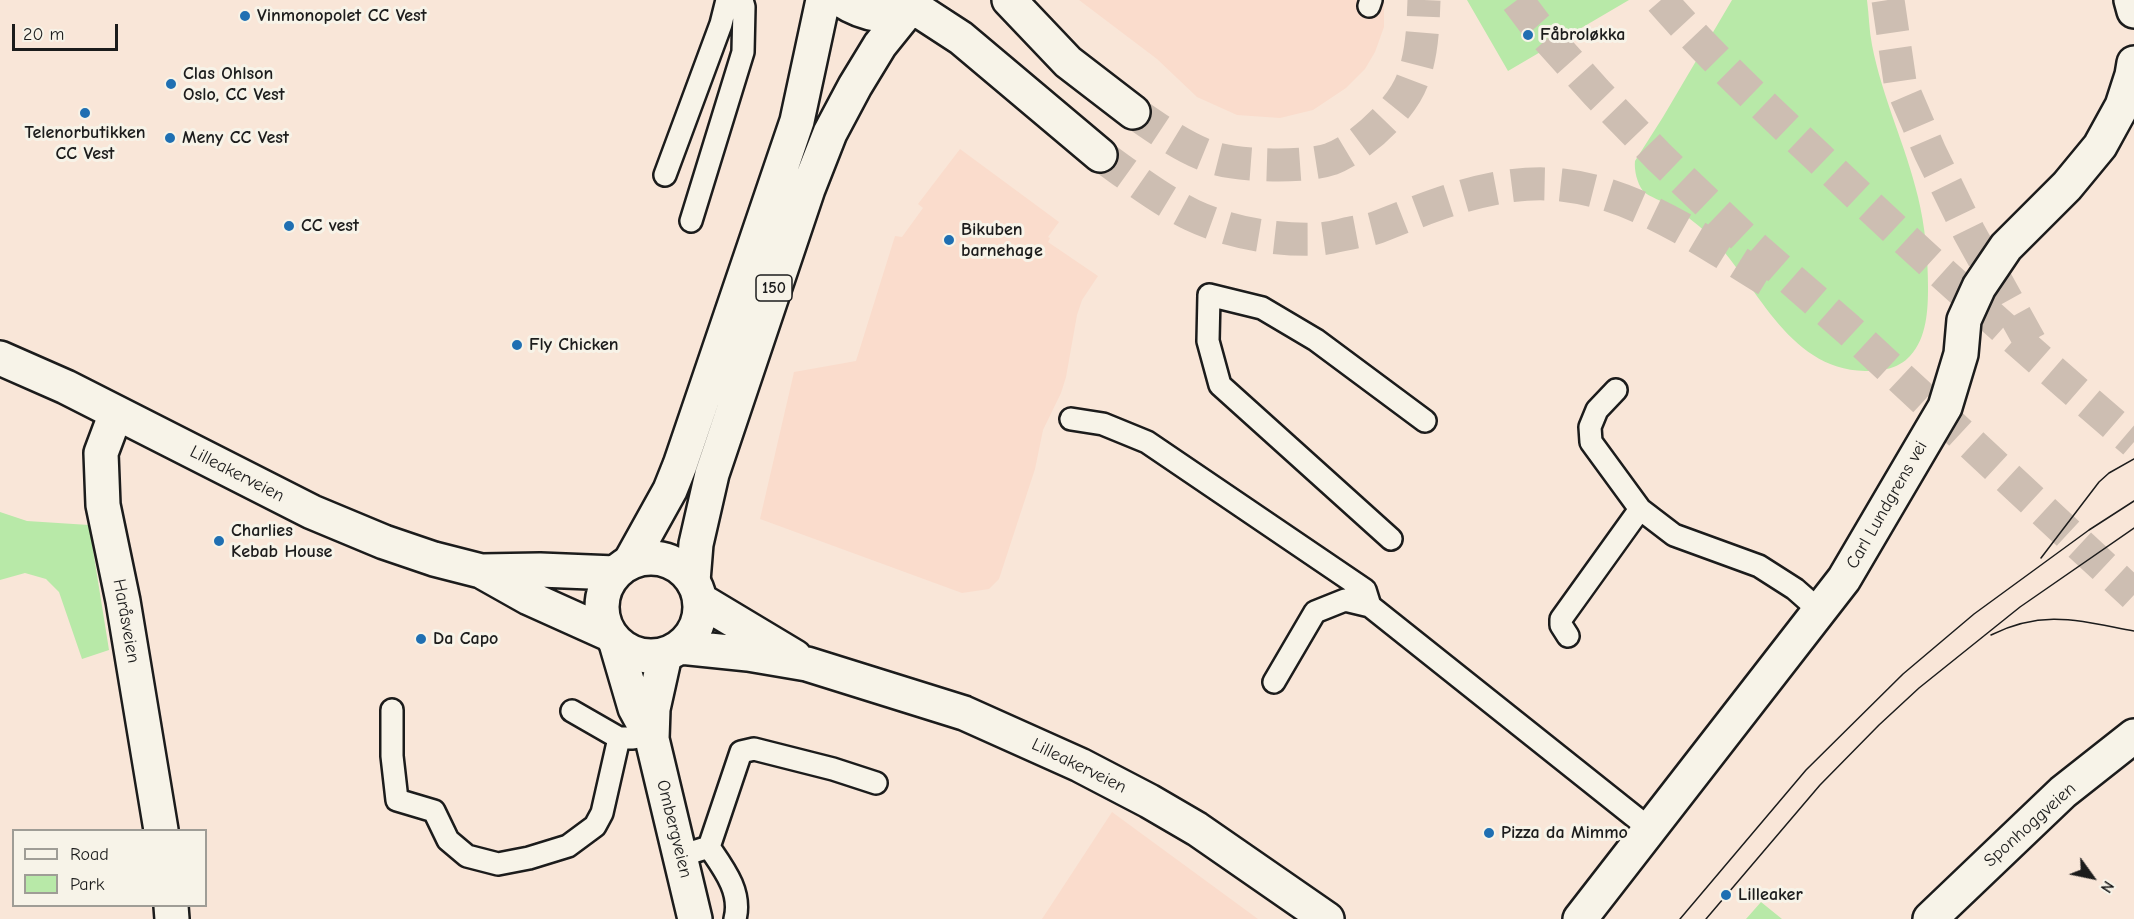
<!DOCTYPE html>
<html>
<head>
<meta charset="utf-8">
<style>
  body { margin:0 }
  #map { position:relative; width:2134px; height:919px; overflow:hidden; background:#f9e6d8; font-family:"Comic Neue",sans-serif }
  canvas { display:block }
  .legend { position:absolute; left:12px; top:829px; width:195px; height:78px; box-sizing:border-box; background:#f7f3e8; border:2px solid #9f9d96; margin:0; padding:8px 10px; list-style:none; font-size:18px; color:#1c1c1c }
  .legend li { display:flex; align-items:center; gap:12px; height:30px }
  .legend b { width:30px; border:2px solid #9f9d96 }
  .north { position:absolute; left:2062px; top:847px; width:60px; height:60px; -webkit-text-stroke:4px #f7f3e8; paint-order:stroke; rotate:123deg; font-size:16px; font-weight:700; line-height:24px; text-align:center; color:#1c1c1c }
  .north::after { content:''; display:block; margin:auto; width:21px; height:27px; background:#1c1c1c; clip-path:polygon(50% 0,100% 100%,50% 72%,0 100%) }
  .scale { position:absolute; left:12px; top:24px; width:106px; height:27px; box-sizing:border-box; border:3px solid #1c1c1c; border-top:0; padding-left:8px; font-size:18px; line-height:21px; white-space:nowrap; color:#1c1c1c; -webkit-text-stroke:4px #f7f3e8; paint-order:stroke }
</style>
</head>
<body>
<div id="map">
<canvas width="2134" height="919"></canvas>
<ul class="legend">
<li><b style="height:8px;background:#f7f3e8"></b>Road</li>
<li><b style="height:16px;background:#b8e9a8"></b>Park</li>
</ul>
<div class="north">N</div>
<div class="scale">20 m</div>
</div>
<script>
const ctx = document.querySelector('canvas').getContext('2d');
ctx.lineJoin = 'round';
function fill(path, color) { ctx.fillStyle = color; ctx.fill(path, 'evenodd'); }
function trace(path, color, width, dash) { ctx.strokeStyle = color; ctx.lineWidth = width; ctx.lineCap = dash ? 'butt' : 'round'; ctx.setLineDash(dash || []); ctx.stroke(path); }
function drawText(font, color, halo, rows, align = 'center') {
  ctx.font = font + ' "Comic Neue",sans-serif'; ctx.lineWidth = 6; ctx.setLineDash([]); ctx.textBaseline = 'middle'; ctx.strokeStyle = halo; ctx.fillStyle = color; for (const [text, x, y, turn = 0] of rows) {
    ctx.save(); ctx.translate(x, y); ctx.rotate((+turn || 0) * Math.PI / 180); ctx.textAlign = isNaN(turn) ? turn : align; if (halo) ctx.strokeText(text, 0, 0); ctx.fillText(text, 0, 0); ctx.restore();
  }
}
fill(new Path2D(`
  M1079,0H1384V27L1375,52L1365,69L1346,88L1313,110L1280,118L1237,115L1197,97L1157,59Z
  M960,149L1059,222L1048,237L1050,238L1048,242L1098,276L1082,300L1077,315L1066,377L1061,393L1043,430L1035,469L999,579L989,589L962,593L760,519L794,372L856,361L895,236L902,237L923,208L918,204Z
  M1112,812L1258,919H1042Z`), '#fadccc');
fill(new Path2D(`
  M1467,0H1629L1508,71Z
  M1732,0H1867C1869,15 1869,30 1872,45C1882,97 1906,146 1918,197C1925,226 1928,257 1928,287C1928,309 1927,338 1910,356C1898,369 1882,371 1865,371C1785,369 1757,281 1707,233C1696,223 1684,214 1671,206C1663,201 1649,197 1643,191C1637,183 1634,170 1635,161L1663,117Z
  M0,512L27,521L89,525L109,650L82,659L59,592L46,579L25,573L0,580Z
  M1761,902L1782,919H1746Z`), '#b8e9a8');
trace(new Path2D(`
  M1517,0L1535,24L1596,92L1659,157L1745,239L1848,329L2134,595
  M1661,0C1710,56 1765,107 1819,158C1921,256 2027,350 2134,442
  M1888,0L1900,82L1930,152L1969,232L2030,342
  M1133,112C1160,130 1186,150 1217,159C1243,166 1305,168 1331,159C1360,148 1401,110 1412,81C1422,55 1423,28 1424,0
  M1100,155C1130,176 1159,199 1192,215C1230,233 1277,241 1320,239C1330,238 1341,235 1351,233C1360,231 1370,230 1378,227C1437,204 1498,178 1562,185C1641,194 1708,245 1775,285`), '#cdbeb2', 33, [33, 16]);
const lane = new Path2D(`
  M1369,6L1371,0
  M665,175L721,24L727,0
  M691,221L743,52L744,7L742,0
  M1616,390L1597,410L1590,427L1591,442L1640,509L1674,535L1759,566L1795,589L1820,611
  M1071,419L1103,424L1147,442L1365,590L1370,606
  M1391,539L1220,385L1208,341L1209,295L1262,308L1316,340L1425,421
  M1568,636L1561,625V619L1640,509
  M1274,682L1315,612L1345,600L1370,606L1650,829
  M392,710V756L397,800L434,811L448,840L467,856L498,864L529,858L568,846L595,826L602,813L619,738
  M572,711L619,738H633
  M709,847C724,869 742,892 735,919
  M680,856L709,847L741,752L754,749L833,769L876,783`);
const street = new Path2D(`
  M2131,0L2134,11
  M116,413L101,453L103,505L123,601L161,830
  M616,643L635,708L652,739L695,919
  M652,739L653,709L665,655
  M171,906L172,919
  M1580,919L1844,579L1945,407L1961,354L1964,320L1979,287L2006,247L2067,186L2100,146L2122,106L2132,75L2134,63
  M1930,919L2063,792L2134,736`);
const secondary = new Path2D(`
  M0,358L66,387L312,512L384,542L434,559L481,571L529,598L609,634
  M602 607a49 49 0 1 1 98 0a49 49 0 1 1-98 0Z
  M482,571L540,570L615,573
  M700,600L795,657
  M680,647L748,654L807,664L964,713L1080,765L1149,801L1197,829L1327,919`);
const highway = new Path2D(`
  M841,0C864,15 893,21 919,9
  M1009,0L1068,62L1133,112
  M918,10L961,38L1100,155
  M630,562L670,490L680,465L797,121L823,0
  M693,581L696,544L712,474L808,189L830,133L855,86L880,45L905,14`);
trace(lane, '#1c1c1c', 26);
trace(street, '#1c1c1c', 38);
trace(secondary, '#1c1c1c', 38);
trace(highway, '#1c1c1c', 38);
trace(lane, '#f7f3e8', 21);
trace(street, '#f7f3e8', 33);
trace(secondary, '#f7f3e8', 33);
trace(highway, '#f7f3e8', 33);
trace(new Path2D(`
  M2041,558L2099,482L2109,473L2134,459
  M1991,635C2044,609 2079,621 2134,631
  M1680,919L1806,770L1903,674L1974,614L2089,530L2134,501
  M1706,919L1820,785L1879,725L1919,688L2020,607L2134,528`), '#1c1c1c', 1.5);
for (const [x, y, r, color] of [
  [245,16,6,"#1f6fb2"],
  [1528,35,6,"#1f6fb2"],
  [171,84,6,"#1f6fb2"],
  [85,113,6,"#1f6fb2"],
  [170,138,6,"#1f6fb2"],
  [289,226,6,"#1f6fb2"],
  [949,240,6,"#1f6fb2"],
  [517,345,6,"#1f6fb2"],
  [219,541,6,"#1f6fb2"],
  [421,639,6,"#1f6fb2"],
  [1489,833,6,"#1f6fb2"],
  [1726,895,6,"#1f6fb2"]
]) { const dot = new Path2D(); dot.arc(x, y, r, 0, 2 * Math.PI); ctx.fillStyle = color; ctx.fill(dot); trace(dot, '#f7f3e8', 2); }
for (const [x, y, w] of [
  [774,288,36]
]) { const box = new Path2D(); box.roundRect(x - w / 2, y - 13, w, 26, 4.5); ctx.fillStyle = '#f7f3e8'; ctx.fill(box); trace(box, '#1c1c1c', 1.5); }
drawText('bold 16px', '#1c1c1c', null, [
  ["150",774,288]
]);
drawText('bold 18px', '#1c1c1c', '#f7f3e8', [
  ["Vinmonopolet CC Vest",257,16],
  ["Fåbroløkka",1540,35],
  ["Clas Ohlson",183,74],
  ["Oslo, CC Vest",183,95],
  ["Telenorbutikken",85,133,"center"],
  ["CC Vest",85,154,"center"],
  ["Meny CC Vest",182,138],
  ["CC vest",301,226],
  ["Bikuben",961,230],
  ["barnehage",961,251],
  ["Fly Chicken",529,345],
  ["Charlies",231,531],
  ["Kebab House",231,552],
  ["Da Capo",433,639],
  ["Pizza da Mimmo",1501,833],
  ["Lilleaker",1738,895]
], 'left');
drawText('18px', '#1c1c1c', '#f7f3e8', [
  ["Lilleakerveien",237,474,27],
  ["Carl Lundgrens vei",1887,505,-60],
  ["Haråsveien",126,621,80],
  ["Lilleakerveien",1079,766,26],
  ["Sponhoggveien",2030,825,-42],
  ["Ombergveien",674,829,76]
]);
</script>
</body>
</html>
